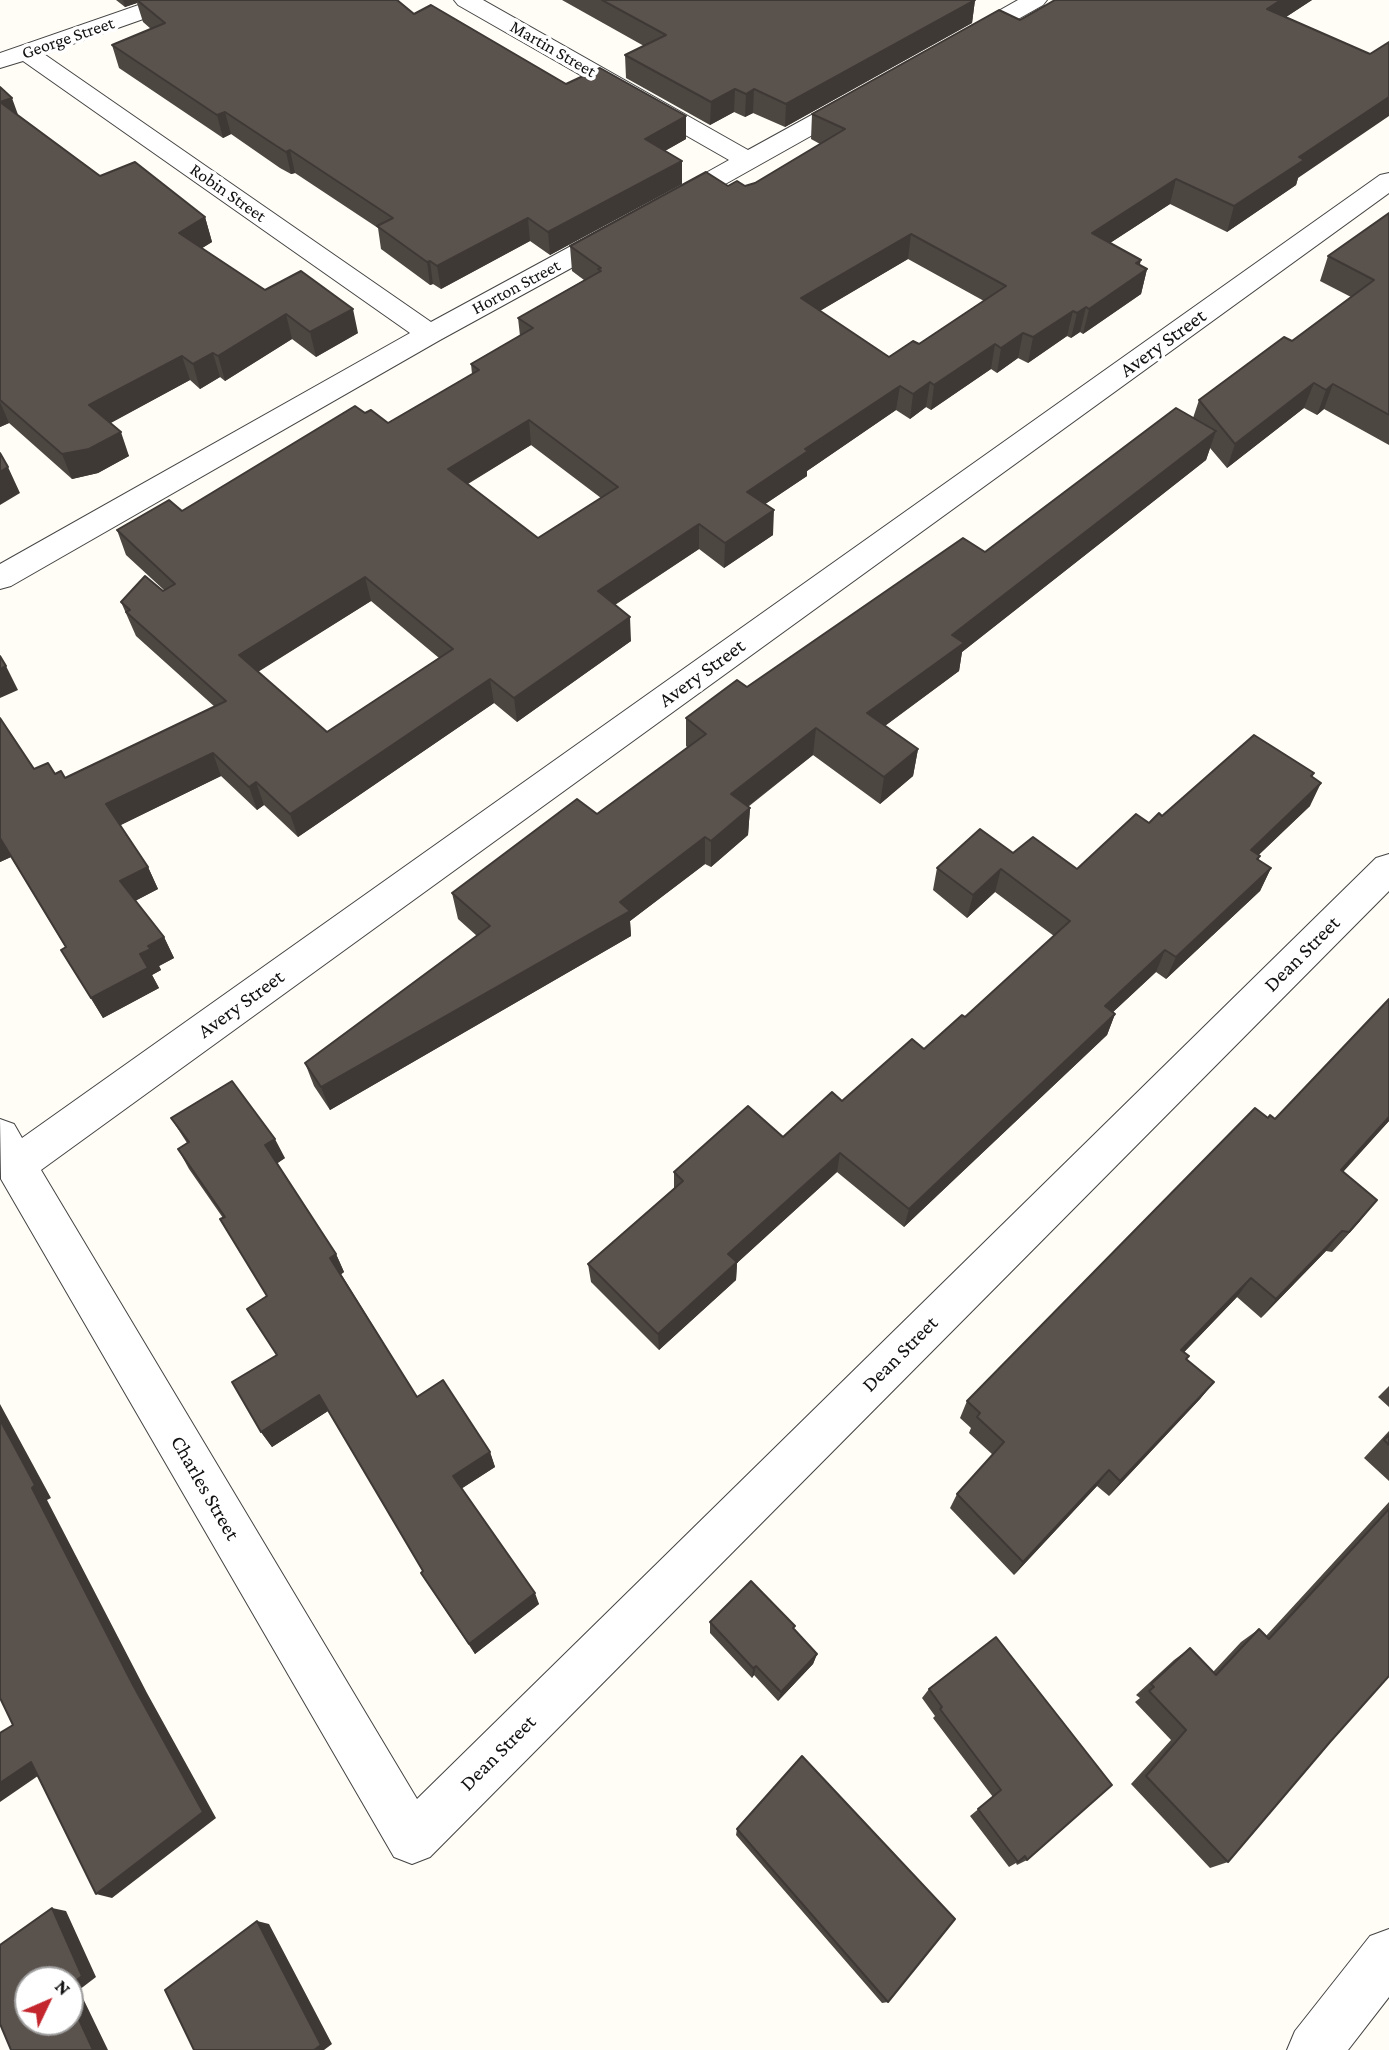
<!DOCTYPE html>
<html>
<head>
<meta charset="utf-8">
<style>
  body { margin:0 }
  #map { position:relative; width:1389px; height:2050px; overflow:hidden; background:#fffdf5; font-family:"Crimson Pro",serif }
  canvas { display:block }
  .north { position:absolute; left:14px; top:1966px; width:70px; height:70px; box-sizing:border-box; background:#fff; border:2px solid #a0a0a0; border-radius:50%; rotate:46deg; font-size:19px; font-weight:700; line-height:28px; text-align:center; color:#111 }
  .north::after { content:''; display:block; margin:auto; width:24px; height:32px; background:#c4262e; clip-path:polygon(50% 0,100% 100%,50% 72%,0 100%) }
</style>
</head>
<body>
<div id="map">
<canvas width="1389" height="2050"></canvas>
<div class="north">N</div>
</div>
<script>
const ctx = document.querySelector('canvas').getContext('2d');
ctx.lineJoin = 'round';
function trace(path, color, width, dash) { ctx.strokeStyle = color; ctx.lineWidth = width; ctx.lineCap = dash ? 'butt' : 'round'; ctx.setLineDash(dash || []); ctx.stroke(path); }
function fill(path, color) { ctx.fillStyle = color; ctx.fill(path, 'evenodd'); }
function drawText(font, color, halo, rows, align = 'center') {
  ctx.font = font + ' "Crimson Pro",serif'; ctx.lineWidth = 7; ctx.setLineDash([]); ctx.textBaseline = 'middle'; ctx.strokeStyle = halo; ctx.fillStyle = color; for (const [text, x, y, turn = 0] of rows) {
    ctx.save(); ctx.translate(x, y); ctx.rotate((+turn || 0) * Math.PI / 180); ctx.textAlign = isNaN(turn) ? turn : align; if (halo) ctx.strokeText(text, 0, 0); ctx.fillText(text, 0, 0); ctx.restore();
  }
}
const minor = new Path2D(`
  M153,0H187L183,5L44,54L431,322L608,226L617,224L626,226L630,232L626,238L440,340L11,586L0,589V564L410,333L23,61L0,68V53Z
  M454,0H483L748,150L848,95L857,93L866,95L869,100L866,105L679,210L670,212L661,210L657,204L661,198L729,160L458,5Z
  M1018,0H1047L1043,5L972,45H956L952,40L956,35Z
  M1389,173V193L41,1170L417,1799L1376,858L1389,854V891L430,1857L412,1864L394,1857L1,1179L0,1119L14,1124L22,1138L1380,175Z
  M1389,1929V1997L1348,2050H1287L1295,2031L1370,1936Z`);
trace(minor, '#444', 2);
fill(minor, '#fff');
fill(new Path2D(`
  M116,0H397L414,14L686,139L665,151L682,184L550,255L530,241L441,289L433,284L430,285L381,249L378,228L295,173L291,174L280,168L231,134L223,138L119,68L112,45L151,29L143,22L137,3L125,7Z
  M562,0H975L972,23L785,127L753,113L745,117L734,112L710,125L626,78L625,55L644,46Z
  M1055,0H1312L1286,17L1298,178L1296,185L1227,232L1170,204L1110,243L1140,265L1147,269L1141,294L1083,334L1080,332L1071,338L1067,336L1028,363L1018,358L997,373L991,369L931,410L926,407L910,419L896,410L807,471V476L765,504L773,535L724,568L699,549L615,605L631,641L517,722L494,703L298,837L264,805L257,810L221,776L120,825L148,867L158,889L135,901L164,937L174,958L159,966L161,970L152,975L159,988L103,1018L61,950L66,948L11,857L0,862V718L34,769L55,774L65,778L215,707L136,636L121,602L164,590L126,555L117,530L182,511L365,413L388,423L472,374L471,364L520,336L518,318L584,280L572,271L570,246L728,186H745L755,183L820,144L811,139L812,114L1020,20ZM908,259L984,301L919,344L889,357L820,311ZM531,445L601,498L538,538L468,484ZM371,601L439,658L327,732L258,672Z
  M0,87L18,115L100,176L205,217L212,242L202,248L265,290L358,333L316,357L292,339L225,381L220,377L200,389L190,380L110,423L129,456L98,473L72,479L9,423L0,427Z
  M1389,213V445L1324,409L1317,415L1304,408L1227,468L1210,448L1206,460L962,652L959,671L885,726L918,749L913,776L880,804L813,755L748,807L750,808L748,835L711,867L705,864L630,921L631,936L330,1110L314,1086L305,1063L477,936L458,919L452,893L597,814L688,748L686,746V718L747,687L985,552L1193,418L1199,400L1292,341L1351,297L1320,281L1328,256Z
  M1314,773L1312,777L1310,806L1258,855L1260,856L1258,860L1271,868L1260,891L1166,979L1156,972L1113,1012L1115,1014L1107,1035L904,1227L837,1172L737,1263L736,1280L659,1350L591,1282L588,1264L674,1189V1172L783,1137L842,1101L924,1049L965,1017L1054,936L995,892L967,918L933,890L937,868L1013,853L1077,869L1149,823L1162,816Z
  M171,1118L285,1158L277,1163L336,1254L344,1272L341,1274L417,1397L490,1452L495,1467L461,1489L539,1604L475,1654L428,1584L421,1573L423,1571L328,1411L272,1447L261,1432L276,1355L267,1296L223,1218L189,1169L178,1149L187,1143Z
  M1268,1118L1275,1119L1389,1121L1343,1171L1360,1221L1332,1252L1326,1251L1261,1318L1237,1297L1184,1352L1186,1359L1214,1382L1200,1399L1109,1496L1097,1486L1014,1575L950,1508L957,1494L993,1455L969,1433L971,1428L960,1418L967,1401Z
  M1389,1386V1407L1378,1397Z
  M1389,1431V1481L1364,1458Z
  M1389,1502V1676L1330,1742L1228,1862L1210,1868L1131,1784L1171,1740L1135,1702L1140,1698L1136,1695L1174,1660L1190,1648L1213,1672L1241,1642L1259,1629L1266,1636Z
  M710,1622L794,1629L817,1654L813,1664L778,1701L754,1675L752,1678L710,1633Z
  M996,1637L1027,1860L1017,1865L1016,1863L1009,1867L970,1816L993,1797L933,1718L935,1716L922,1698L929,1689Z
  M737,1829L888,2002L882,2003L736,1835Z`), '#4d4742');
fill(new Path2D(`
  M123,0H137V3L125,7Z
  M975,0L972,23L785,127L786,104Z
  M1281,0H1312L1260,34L1267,9Z
  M735,89L734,112L710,125L711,102Z
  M754,89L753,113L745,117L746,94Z
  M1389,97V116L1298,178L1296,185L1227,232L1234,206L1299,157Z
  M12,98L21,123L0,102Z
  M225,112L231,134L223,138L217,115Z
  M686,116V139L645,162V139Z
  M290,150L295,173L291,174L286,152Z
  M682,161V184L550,255L548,232Z
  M1176,179L1170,204L1087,258L1092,233Z
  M205,217L212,242L186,258L179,233Z
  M528,218L530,241L441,289L437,266Z
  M911,234L908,259L799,323L801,298Z
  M1141,260L1137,276L1147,269L1141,294L1083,334L1089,309L1136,263Z
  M430,261L433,284L430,285L427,262Z
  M1086,307L1080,332L1071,338L1077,313Z
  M353,309L358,333L316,357L310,332Z
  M1073,311L1067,336L1028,363L1033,337Z
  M286,314L292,339L225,381L218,356Z
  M1023,333L1018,358L997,373L1001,348Z
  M995,344L991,369L931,410L934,385Z
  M213,353L220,377L200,389L193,364Z
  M182,356L190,380L98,430L89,405Z
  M930,382L926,407L910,419L913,394Z
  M1314,383L1304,408L1227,468L1235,444Z
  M1333,384L1324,409L1317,415L1326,390Z
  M900,386L896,410L807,471V476L746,517L747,492L805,449Z
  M0,402L9,423L0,427Z
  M529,420L531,445L452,493L448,469Z
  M1216,431L1206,460L962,652L959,671L864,741L867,713L952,635Z
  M121,432L129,456L98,473L72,479L62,454Z
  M8,467L20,493L0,505V472Z
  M774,510L773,535L724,568L725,543Z
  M699,524V549L599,615L598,591Z
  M365,577L371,601L246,679L239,655Z
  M630,617L631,641L517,722L514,698Z
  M6,666L18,690L0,698V669Z
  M490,679L494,703L298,837L290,814Z
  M816,728L813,755L730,820L731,794Z
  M918,749L913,776L880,804L884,777Z
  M213,753L221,776L117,827L106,804Z
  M256,782L264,805L257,810L249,787Z
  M1321,783L1310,806L1240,873L1251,850Z
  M750,808L748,835L711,867V841Z
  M705,837V864L630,921L631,936L330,1110L321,1087L620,902Z
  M0,838L11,857L0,862Z
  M148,867L158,889L131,903L120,881Z
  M1271,868L1260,891L1166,979L1176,957Z
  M1001,869L995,892L967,918L973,895Z
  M164,937L174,958L159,966L161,970L152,975L159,988L103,1018L91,998L148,946Z
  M1165,950L1156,972L1097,1027L1105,1006Z
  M1115,1014L1107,1035L904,1227L909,1209Z
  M1389,1117V1121L1326,1191L1341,1170Z
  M275,1139L285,1158L275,1165L265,1145Z
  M840,1153L837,1172L737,1263L736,1280L659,1350L658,1334L728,1254Z
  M1377,1200L1360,1221L1332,1252L1349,1232Z
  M1342,1231L1326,1251L1261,1318L1276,1299Z
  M336,1254L344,1272L339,1276L330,1258Z
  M1251,1278L1237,1297L1169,1368L1181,1350Z
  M1214,1382L1200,1399L1109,1496L1120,1481Z
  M319,1395L328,1411L272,1447L261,1432Z
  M0,1404L51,1498L47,1500L147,1693L216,1818L112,1898L96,1894L32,1488L0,1420Z
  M490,1452L495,1467L459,1490L453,1476Z
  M1109,1470L1097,1486L1014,1575L1023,1562Z
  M535,1593L539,1604L475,1654L469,1644Z
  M817,1654L813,1664L778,1701L781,1692Z
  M756,1666L754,1675L752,1678L753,1668Z
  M31,1762L48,1769L0,1802V1783Z
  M52,1908L66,1911L96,1977L79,1990L108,2050H93L70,2000V1985Z
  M257,1921L269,1924L332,2044L324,2050H314Z`), '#3f3936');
const building = new Path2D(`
  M137,0H397L414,14L431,5L566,84L600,68L686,116L645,139L682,161L548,232L528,218L437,266L430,261L427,262L377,226L393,218L290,150L286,152L275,145L225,112L217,115L112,45L165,23Z
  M602,0H975L786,104L754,89L746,94L735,89L711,102L625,55L666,35Z
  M1055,0H1281L1267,9L1370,54L1389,42V97L1299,157L1304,160L1234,206L1176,179L1092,233L1141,260L1136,263L1147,269L1089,309L1086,307L1077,313L1073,311L1033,337L1023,333L1001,348L995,344L934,385L930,382L913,394L900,386L805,449L808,451L747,492L774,510L725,543L699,524L598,591L630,617L514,698L490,679L290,814L256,782L249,787L213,753L106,804L148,867L120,881L164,937L148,946L151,949L140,954L148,968L91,998L61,950L66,947L0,838V718L34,769L48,763L55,774L61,771L65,778L226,701L126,612L130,610L121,602L145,576L163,591L175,584L117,530L169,500L182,511L355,406L365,413L371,410L388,423L479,370L471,364L533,328L518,318L601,271L598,269L601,268L570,246L706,172L728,186L737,181L745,186L755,183L845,129L812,114L999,10L1020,20ZM911,234L1006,286L919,344L913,341L889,357L801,298ZM529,420L618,487L538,538L448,469ZM365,577L453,649L327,732L239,655Z
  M0,87L12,98L0,102L100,176L135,162L205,217L179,233L265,290L301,271L353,309L310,332L286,314L218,356L213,353L193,364L182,356L89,405L121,432L89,449L62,454L0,400Z
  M1389,213V415L1333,384L1326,390L1314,383L1235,444L1199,400L1284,337L1292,341L1374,280L1328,256Z
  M1176,408L1216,431L952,635L964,643L867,713L918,749L884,777L816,728L731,794L750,808L711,841L705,837L620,902L630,911L321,1087L305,1063L490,926L452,893L577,799L597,814L706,734L686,718L737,680L747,687L963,538L985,552Z
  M0,453L8,467L0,472Z
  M0,656L6,666L0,669Z
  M1254,735L1314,773L1311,776L1321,783L1251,850L1260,856L1257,859L1271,868L1176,957L1165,950L1105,1006L1115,1014L909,1209L840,1153L728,1254L737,1262L658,1334L588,1264L683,1181L674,1172L748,1106L783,1137L832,1092L842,1101L912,1039L924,1049L962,1015L965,1017L1070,921L1001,869L973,895L937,868L980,829L1013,853L1033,837L1077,869L1136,814L1149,823L1159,813L1162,816Z
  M1389,999V1117L1341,1170L1377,1200L1349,1232L1342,1231L1276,1299L1251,1278L1181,1350L1189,1356L1186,1359L1214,1382L1120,1481L1109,1470L1023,1562L957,1494L1004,1442L977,1417L980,1413L967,1401L1255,1108L1268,1118L1270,1115L1275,1119Z
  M232,1081L275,1139L265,1145L336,1254L330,1258L417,1397L443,1380L490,1452L453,1476L535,1593L469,1644L421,1573L423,1571L319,1395L261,1432L232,1382L277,1355L247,1309L267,1296L220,1219L225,1217L178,1149L189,1142L171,1118Z
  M0,1420L35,1485L32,1488L133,1685L203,1812L96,1894L31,1762L0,1783V1733L13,1725L0,1698Z
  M1389,1435V1445L1384,1440Z
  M1389,1509V1676L1330,1742L1228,1862L1146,1776L1186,1730L1149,1691L1154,1687L1151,1684L1190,1648L1216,1675L1259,1629L1269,1639Z
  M751,1581L795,1626L793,1628L817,1654L781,1692L756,1666L753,1668L710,1622Z
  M996,1637L1112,1785L1027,1860L1025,1856L1018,1862L978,1809L1001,1790L940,1709L942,1707L929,1689Z
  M802,1756L955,1919L888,2002L737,1829Z
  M52,1908L82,1976L70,1985V1980H28V2022H70V2000L93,2050H11L0,2024V1945Z
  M257,1921L321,2045L314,2050H194L165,1990Z`);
fill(building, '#5a524d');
trace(building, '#3f3936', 2);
drawText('18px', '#111', '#fff', [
  ["George Street",68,38,-19],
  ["Martin Street",553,49,30],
  ["Robin Street",228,193,35],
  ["Horton Street",516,287,-28]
]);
drawText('21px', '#111', '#fff', [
  ["Avery Street",1163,343,-36],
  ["Avery Street",702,673,-36],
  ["Dean Street",1302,954,-45],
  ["Avery Street",241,1004,-36],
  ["Dean Street",900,1354,-45],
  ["Charles Street",205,1488,60],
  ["Dean Street",498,1753,-45]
]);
</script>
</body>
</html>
